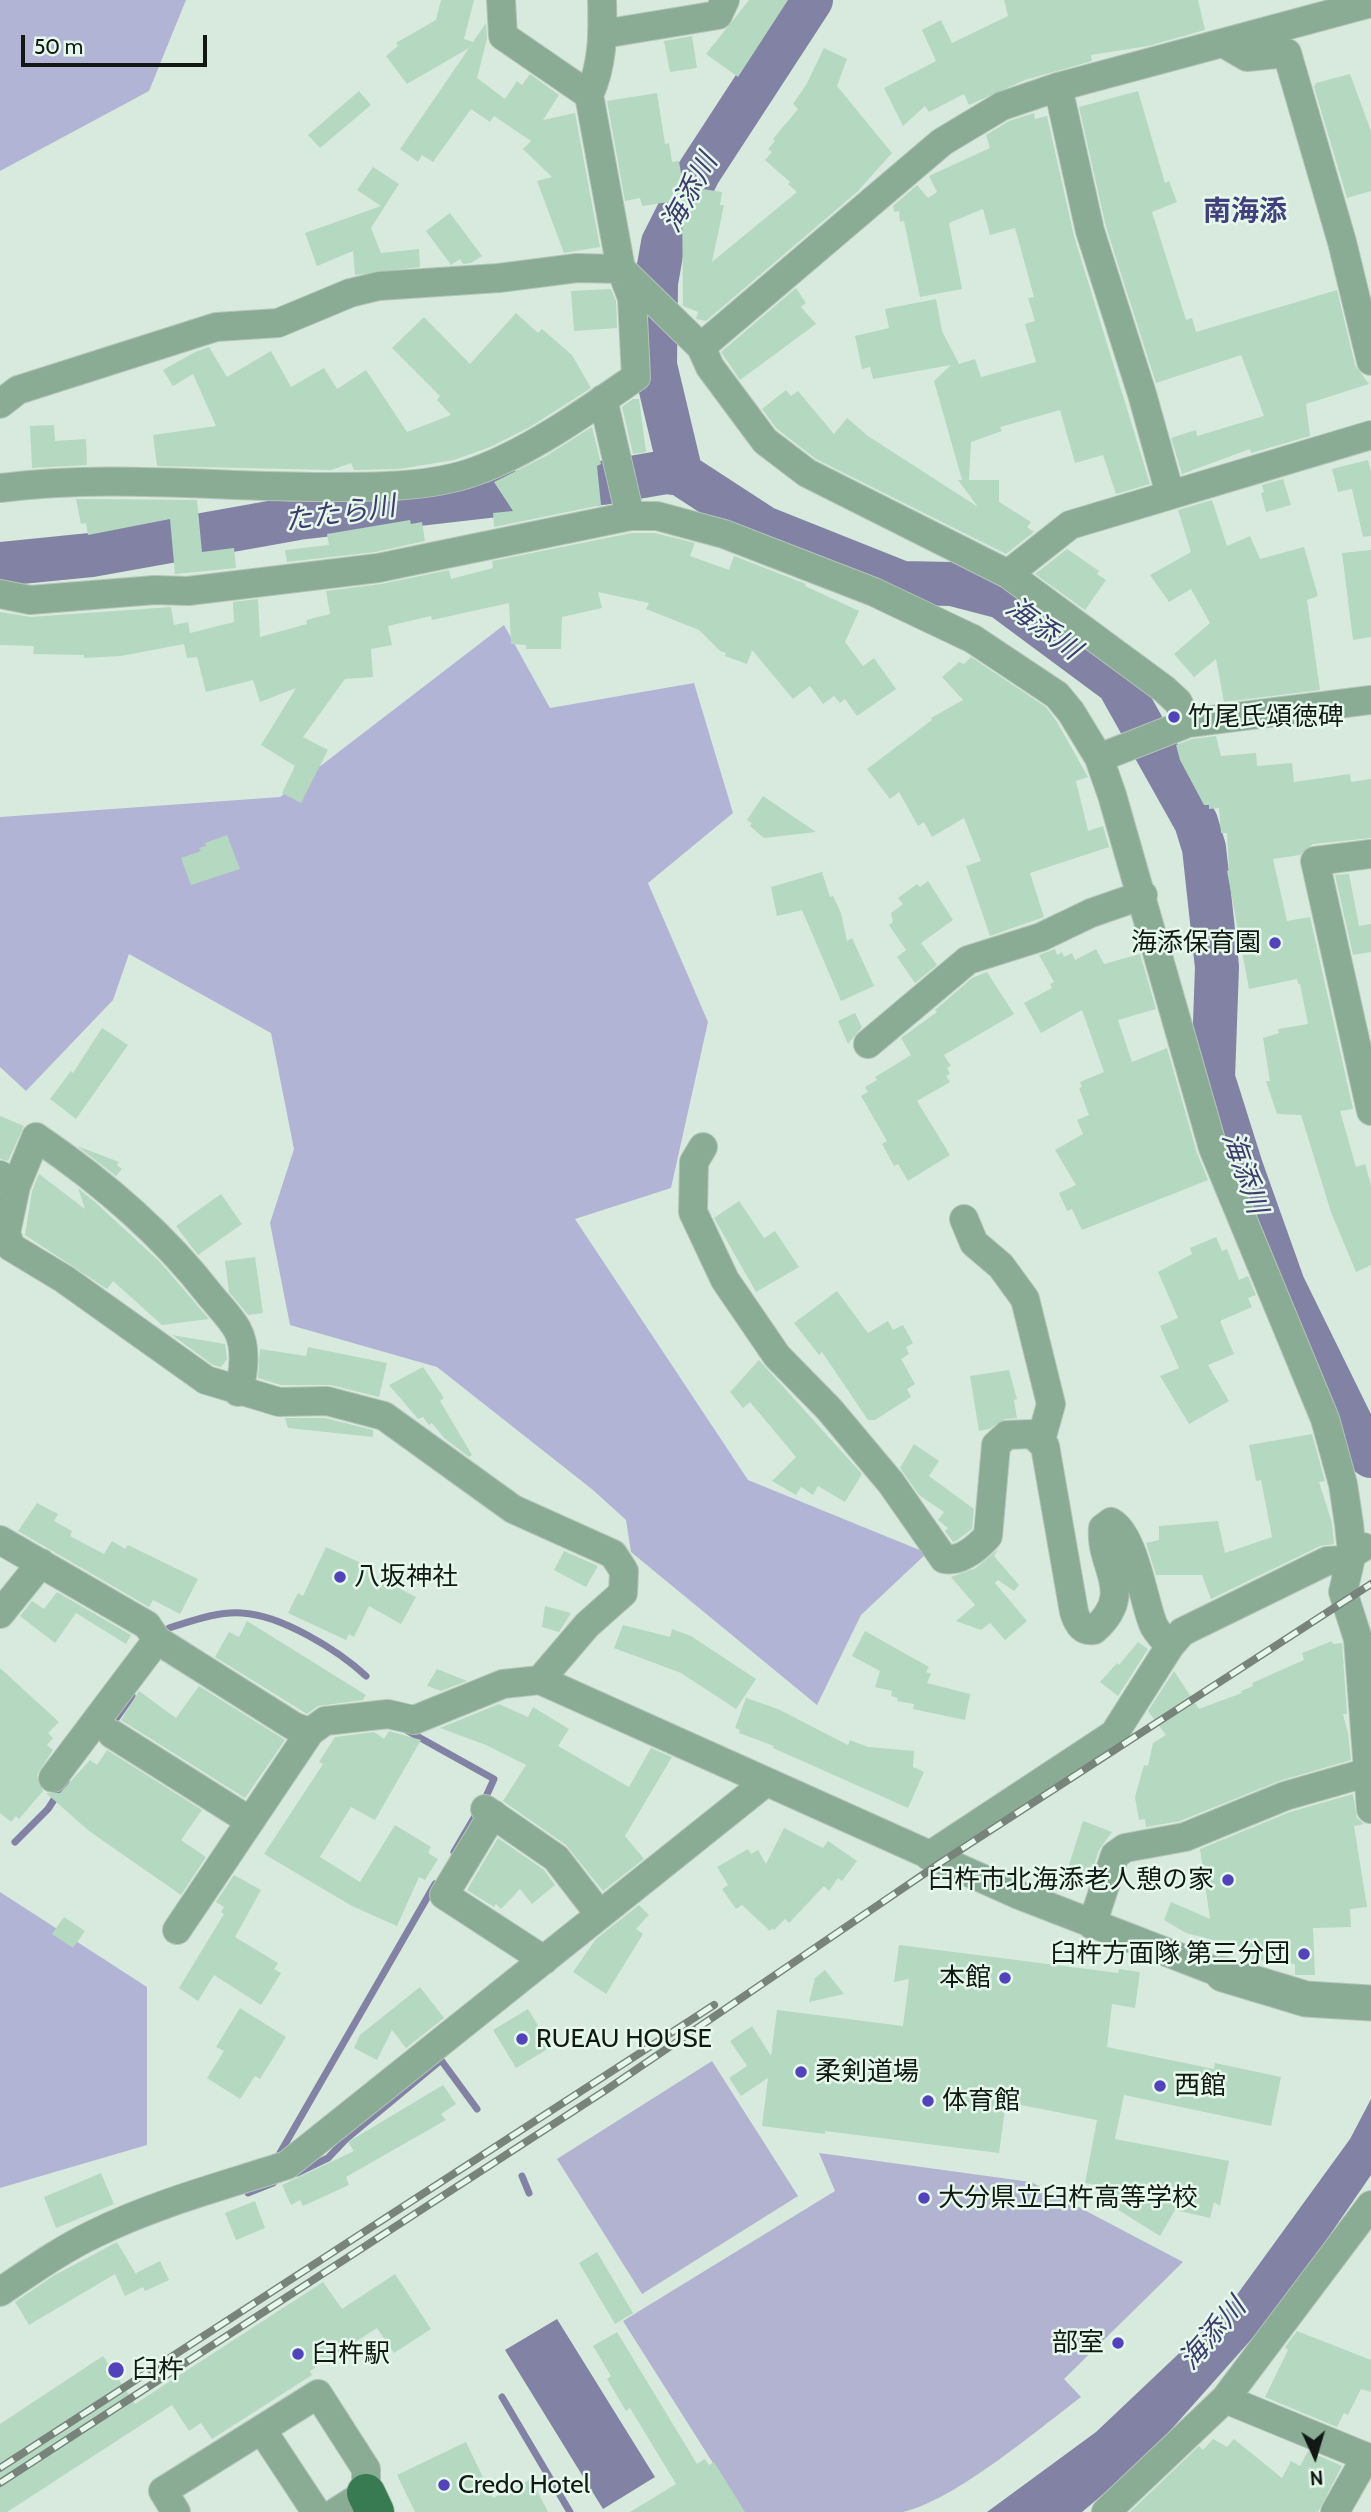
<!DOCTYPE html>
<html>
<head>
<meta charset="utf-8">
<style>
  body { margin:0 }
  #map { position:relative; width:1371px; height:2512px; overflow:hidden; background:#d8eadd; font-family:Cabin,sans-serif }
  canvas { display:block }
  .north { position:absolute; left:1280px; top:2421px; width:70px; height:70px; -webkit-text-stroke:5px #e5f8eb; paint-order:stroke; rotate:176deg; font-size:19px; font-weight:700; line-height:28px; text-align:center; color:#121914 }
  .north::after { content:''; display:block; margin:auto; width:24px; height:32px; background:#121914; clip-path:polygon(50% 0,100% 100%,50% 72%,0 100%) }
  .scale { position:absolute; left:21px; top:35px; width:186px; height:32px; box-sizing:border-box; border:4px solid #121914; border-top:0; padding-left:9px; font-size:21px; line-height:24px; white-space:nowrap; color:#121914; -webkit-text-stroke:5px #e5f8eb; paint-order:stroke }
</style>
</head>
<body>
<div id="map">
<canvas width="1371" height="2512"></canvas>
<div class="north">N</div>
<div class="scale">50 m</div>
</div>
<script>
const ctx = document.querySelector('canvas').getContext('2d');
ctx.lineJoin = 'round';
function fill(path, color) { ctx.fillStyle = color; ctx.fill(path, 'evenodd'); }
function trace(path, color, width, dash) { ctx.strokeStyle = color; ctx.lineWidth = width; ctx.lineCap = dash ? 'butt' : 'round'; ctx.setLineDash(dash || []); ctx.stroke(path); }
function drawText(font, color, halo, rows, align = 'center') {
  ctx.font = font + ' Cabin,"Noto Sans JP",sans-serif'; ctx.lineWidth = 5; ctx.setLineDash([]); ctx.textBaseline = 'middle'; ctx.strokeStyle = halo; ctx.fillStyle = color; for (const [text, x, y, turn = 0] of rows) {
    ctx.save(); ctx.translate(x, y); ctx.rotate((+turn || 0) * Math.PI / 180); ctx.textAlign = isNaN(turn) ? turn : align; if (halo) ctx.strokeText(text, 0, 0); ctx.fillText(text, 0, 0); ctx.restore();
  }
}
fill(new Path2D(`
  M712,2061L798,2196L642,2294L557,2159Z
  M819,2153L1031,2182L1183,2262L1064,2379L1081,2397C1036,2431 955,2500 903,2512H744L623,2321L835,2191Z`), '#b1b3d0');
fill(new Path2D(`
  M0,0H186L149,91L0,171Z
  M504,625L550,708L694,683L733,813L648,883L708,1022L671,1188L575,1219L748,1480L927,1553L861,1615L817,1705L631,1552L626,1520L593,1490L437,1367L290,1325L270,1223L294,1149L271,1033L129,954L113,1000L26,1091L0,1067V817L280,797Z
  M0,1892L147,1987V2145L0,2188Z`), '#b2b4d6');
fill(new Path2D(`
  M1304,1314L1341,1393L1354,1409L1355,1423L1371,1450V1460C1337,1433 1314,1361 1295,1320Z
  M1371,2099V2175L1281,2306L1145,2459L1082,2512H987L1096,2432L1228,2307L1350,2139Z
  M557,2319L655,2477L603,2509L505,2350Z`), '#8283a4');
trace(new Path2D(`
  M169,1628C192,1621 218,1611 242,1613C281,1615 338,1650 366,1676
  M111,1726L132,1696
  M406,1730L494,1779L484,1801
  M15,1842L48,1809L66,1781
  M454,1852L478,1811
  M280,2153L435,1884
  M297,2173L328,2158L346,2139L441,2060L477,2109
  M522,2176L529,2193
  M248,2193L273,2183
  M502,2397L570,2512`), '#8283a4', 7);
trace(new Path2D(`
  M681,474L655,365L656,283L663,243L699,172L811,0
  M0,564L91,555L298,518L602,483L666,472L681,474L764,528L902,583L952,584L1002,597L1118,683L1196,822L1204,848L1217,967L1213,1078L1242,1170L1283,1285L1364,1450L1371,1456`), '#8283a4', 44);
fill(new Path2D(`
  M441,0H474L464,39L473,42L486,23L487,39L477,78L505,99L517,81L522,85L530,74L559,95L543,120L575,113L600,247L564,253L537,181L552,177L523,149L531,141L494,116L490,122L471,109L433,162L422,155L418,162L400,149L469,48L407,84L386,56L398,46L396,43L436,20Z
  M749,0H788L738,77L706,54Z
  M1004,0H1198L1205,30L1148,46L1091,55L1092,61L1025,80L969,105L964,94L929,112L925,106L903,126L884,88L936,61L922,30L941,20L952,43L1008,16Z
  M692,36L697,68L670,72L664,41Z
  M824,48L847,59L837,86L892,153L857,192L706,321L696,319L698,312L683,306L682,200L642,206L640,198L625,201L607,101L657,93L665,144L669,143L672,162L679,161L683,186L722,192L720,205H724L712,262L797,192L788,184L790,182L765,160L772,152L768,149L775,141L773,139L798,109L793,104L806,85Z
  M1350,74L1371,131V191L1347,198L1314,87L1316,83Z
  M359,91L371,105L320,148L308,135Z
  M1138,91L1165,183L1169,181L1177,202L1152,212L1186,320L1192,318L1196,332L1337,290L1355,365L1369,384L1306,404L1310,436L1251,453L1250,449L1182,474L1171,438L1196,430L1197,436L1264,416L1241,355L1156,383L1106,227L1079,107Z
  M1034,113L1035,119L1047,116L1074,236L1150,484L1116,494L1103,455L1075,463L1060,410L1000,427L1002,431L971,442L969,480H999V502L1031,522L1027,527L1034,532L1006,554L816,459L777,429L762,409L786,390L791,396L798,391L834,434L847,418L868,436L978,507L958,480H962L934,381L951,365L873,379L870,367L862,369L855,336L889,328L885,309L936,299L942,331L959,364L975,359L981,377L1036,362L1025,324L1035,321L1028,298L1034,297L1015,228L990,235L983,209L949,223L962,289L920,297L904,221L900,222L899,211L894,212L893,206L917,185L928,198L937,192L929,176L990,148L986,135L1009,121Z
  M373,167L399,184L371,228L381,253L419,249L420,267L355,275L353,251L317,266L305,233L381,206L357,190Z
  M450,213L482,256L471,263L463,264L460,259L451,265L426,231Z
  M796,288L806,303L801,307L816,324L740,380L721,352Z
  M611,289L616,301L617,328L574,331L571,291Z
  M516,313L538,333L542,329L572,355L591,388L530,427L490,447L454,460L399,469L354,470L351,463L331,470L157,466L153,435L216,426L193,374L173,386L163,370L195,352L209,347L227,377L271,351L291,387L324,368L337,389L366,370L407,432L451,415L437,400L440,396L392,348L424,317L470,364Z
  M633,399H639L646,452L633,454L622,407Z
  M54,425L55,441L86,439L87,465L32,468L30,426Z
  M592,427L601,464L597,466L601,505L494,527L493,513L513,511L494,482L546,456Z
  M1368,460L1371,472V536L1363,537L1352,489L1338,492L1332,469Z
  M1283,479L1291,505L1266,512L1261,493L1264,492L1262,485Z
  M76,499L197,500L202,552L234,548L236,568L175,574L170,519L88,535L86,523L81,524Z
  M1212,500L1227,546L1250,536L1260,559L1304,547L1318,596L1307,600L1320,690L1224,702L1216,659L1194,677L1174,654L1210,623L1191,589L1169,602L1150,575L1191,552L1178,510Z
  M410,520L411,524L422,522L425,541L375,552L287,562L285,550L329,545L327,534Z
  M632,533H655L695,543L690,556L729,570L734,556L806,584L805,586L859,611L845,642L863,666L874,658L896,689L857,716L845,699L840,703L834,696L823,704L810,686L793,699L752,650L747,664L725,656L726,653L720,651L699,630L646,609L649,603L598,592L602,608L562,617L561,649H526V645L511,644L509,603L432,620L431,616L388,626L392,645L371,649L373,677L345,679L303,737L328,750L301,803L282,793L295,766L261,745L296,688L260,702L253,680L206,692L197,657L187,658L184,644L121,656L84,658V655L33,654L34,646L0,645V612L31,617L171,607L174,625L188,622L190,633L234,622L233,602L258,599L260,637L307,624L306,620L330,614L326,591L381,584L449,570L451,579L493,568L492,561Z
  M1067,549L1099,571L1097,574L1106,580L1085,610L1035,574Z
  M1371,550V637L1353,640L1342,553Z
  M971,657L1046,707L1057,722L1088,777L1076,781L1088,831L1103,826L1109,847L1030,873L1044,917L990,936L966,866L981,861L964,818L932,837L924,822L918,826L899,792L890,799L867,769L932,720L931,718L963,700L942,677L959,662L964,664Z
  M1216,736L1221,756L1256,753L1257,766L1292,763L1294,782L1350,774L1351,782L1371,779V838L1313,844L1300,855L1273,859L1287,921L1310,917L1353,1109L1340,1111L1356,1167L1365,1164L1371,1185V1265L1356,1272L1331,1212L1301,1115L1277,1114L1266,1081H1270L1263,1038L1279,1033L1278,1029L1308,1024L1300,984H1298L1297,979L1249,989L1227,871L1229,870L1227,833H1221L1219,808L1209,809V805H1204L1180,760L1176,745L1192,739Z
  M763,796L816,832L764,838L750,826L752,823L747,820Z
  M227,835L240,869L191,885L181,858L201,851L199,848L206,846L205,843Z
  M822,872L830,897L833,896L841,913L847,941L852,938L874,986L841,1001L802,910L777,916L771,887Z
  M1349,874L1359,926L1371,924V952L1353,955L1335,875Z
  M928,881L953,920L921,943L937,965L915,983L897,957L906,950L889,925L893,922L891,913L903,904L898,898L917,884L920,887Z
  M1055,949L1057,955L1062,952L1064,957L1072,953L1075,960L1096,949L1104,964L1140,954L1156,1009L1118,1020L1132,1062L1167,1048L1197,1153L1208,1180L1082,1230L1072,1209L1067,1211L1059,1193L1076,1185L1055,1150L1083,1134L1077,1120L1089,1115L1079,1088L1082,1087L1080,1082L1104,1072L1082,1010L1041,1033L1024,1003L1052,988L1050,984L1054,982L1039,955Z
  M987,972L1014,1014L944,1055L951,1066L947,1068L950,1074L946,1076L950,1082L917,1101L950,1155L908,1181L898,1164L894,1166L882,1144L887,1141L861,1096L868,1092L865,1087L877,1080L875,1077L911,1055L901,1038L937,1012L935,1010L972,978Z
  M855,1013L862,1027L848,1044L838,1021Z
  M102,1028L128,1045L76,1119L50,1099L71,1071L73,1073Z
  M0,1116L24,1126L8,1161L0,1159Z
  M77,1146L119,1162L117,1165L122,1169L116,1176Z
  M39,1174L85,1209L78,1188L96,1203L160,1262L209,1319L162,1325L113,1281L107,1289L25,1235L32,1191Z
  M221,1194L242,1224L198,1255L176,1226Z
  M739,1201L764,1238L775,1231L799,1267L756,1292L714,1218Z
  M1216,1237L1222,1251L1227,1249L1239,1280L1248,1276L1256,1295L1248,1298L1252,1307L1220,1321L1234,1354L1208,1365L1229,1401L1189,1424L1160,1376L1179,1368L1160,1326L1178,1318L1158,1272L1192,1254L1190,1248Z
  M255,1257L263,1313L248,1315L229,1292L225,1261Z
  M837,1291L868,1333L888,1321L893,1330L903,1325L913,1343L906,1347L909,1354L901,1359L915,1384L907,1389L911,1397L875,1420H868L822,1352L819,1355L794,1323Z
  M172,1335L225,1344L227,1359L221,1367L213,1365Z
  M308,1347L387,1363L379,1397L331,1385H281L258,1378L260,1349L306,1356Z
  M759,1360L862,1474L845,1502L818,1486L813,1495L801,1487L796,1495L772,1481L796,1457L750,1402L743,1408L730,1392Z
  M423,1367L444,1398L440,1401L472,1455L469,1457L444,1438L432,1423L429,1425L423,1417L418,1419L389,1385Z
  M1009,1370L1017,1399L1014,1400L1017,1418L1005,1419L989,1429L979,1431L970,1376Z
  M285,1418H325L373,1430V1437L288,1428Z
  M1312,1434L1325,1481L1319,1482L1332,1523L1334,1544L1320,1546L1211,1599L1202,1575H1156L1146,1543L1159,1540V1526L1218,1521L1225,1553L1272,1537L1261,1480L1256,1481L1249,1445Z
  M914,1444L939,1461L929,1476L974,1509L972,1529L956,1541L953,1542L945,1531L948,1528L938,1520L944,1512L919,1495L900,1468Z
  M37,1503L58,1514L54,1521L72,1531L70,1536L104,1554L112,1541L125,1549L128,1545L198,1579L180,1614L153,1600L149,1607L18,1531Z
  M326,1547L372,1568L369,1573L416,1597L401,1624L369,1606L354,1637L349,1634L346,1640L288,1613L298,1593L303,1596Z
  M998,1549L994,1556L1019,1585L1014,1591L998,1580L995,1583L1027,1621L1005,1640L990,1623L981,1630L956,1621L975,1605L951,1577L976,1568Z
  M564,1551L598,1566L586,1587L554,1570Z
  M57,1592L131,1635L126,1644L76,1613L55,1643L20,1616L32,1601L44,1609Z
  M545,1606L571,1613L559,1632L542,1627Z
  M247,1621L366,1695L363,1700L318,1706L307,1714L215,1657L229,1632L239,1637Z
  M623,1625L670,1637L672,1629L691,1636L756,1679L736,1709L681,1673L614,1648Z
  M865,1631L929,1667L926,1672L931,1674L927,1683L970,1694L965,1720L913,1709L914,1704L897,1701L898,1698L891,1696L892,1691L875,1687L880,1671L852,1656Z
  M1332,1641L1333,1644L1342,1643L1347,1714H1343L1348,1733L1351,1760L1279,1781L1180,1821L1146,1827L1145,1819L1139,1820L1135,1797L1144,1765L1148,1766L1153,1743L1166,1735L1148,1711L1174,1671L1199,1709L1242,1693L1241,1691L1253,1686L1252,1683L1304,1660L1302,1653Z
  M1138,1642L1148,1649L1118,1696L1100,1682L1117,1663L1119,1665Z
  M0,1668L59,1722L48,1733L53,1738L47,1745L53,1750L37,1775L43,1791L19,1819L16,1816L11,1822L0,1813Z
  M437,1669L467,1681L441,1691L427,1686Z
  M199,1686L285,1740L245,1798L121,1720L139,1691L176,1718Z
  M746,1698L778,1709L848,1745L850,1740L868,1747L914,1751L913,1767L924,1772L908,1808L773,1748L774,1746L739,1733L740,1730L735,1728Z
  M499,1704L528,1717L533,1707L569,1729L558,1746L629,1787L651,1748L672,1757L625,1836L644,1859L603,1891L566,1845L503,1801L526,1765L486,1745L440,1728Z
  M389,1731L421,1740L375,1820L351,1807L320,1857L360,1882L395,1825L431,1847L428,1853L438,1859L425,1880L419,1877L397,1926L352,1906L264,1854L323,1764L319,1762L335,1737L374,1732L384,1739Z
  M107,1750L202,1810L181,1840L206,1857L181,1895L89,1831L46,1793H60L90,1760L97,1765Z
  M1353,1794L1357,1818L1364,1824L1354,1826L1367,1907L1350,1909L1351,1927L1313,1928L1315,1975H1295V1964L1250,1959L1252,1950L1186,1933L1164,1920L1171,1902L1210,1919L1200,1849L1290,1812Z
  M1083,1821L1112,1832L1099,1850L1088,1883L1066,1874Z
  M784,1828L823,1848L828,1841L857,1861L842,1881L838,1878L829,1891L824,1886L789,1923L785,1919L774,1930L772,1928L770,1931L742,1905L736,1909L722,1889L728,1885L717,1867L748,1849L751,1854L758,1850L766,1864Z
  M498,1838L544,1870L555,1885L532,1904L520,1889L501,1909L496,1904L494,1907L467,1890Z
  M234,1875L261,1890L235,1937L278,1963L274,1969L281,1973L261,2005L214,1975L198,2001L179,1988L224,1914L221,1912L224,1907L216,1902Z
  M639,1905L649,1915L636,1929L643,1934L606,1994L573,1972L596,1939Z
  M64,1917L85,1931L73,1948L52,1934Z
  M899,1945L1118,1973L1119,1969L1140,1972L1135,2008L1112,2004L1107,2047L1214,2069L1215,2063L1281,2077L1271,2126L1124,2095L1115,2139L1229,2161L1220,2206L1214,2202L1210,2218L1175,2210L1160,2236L1096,2196L1102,2186L1085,2183L1097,2120L1006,2102L999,2153L825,2131V2134L762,2126L768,2078L741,2096L729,2078L747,2066L730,2041L752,2026L771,2056L777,2010L903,2026L909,1979L894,1982Z
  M825,1970L844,1994L809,2002L815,1978Z
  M420,1987L444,2018L406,2048L392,2030L377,2060L354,2048L360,2035Z
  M240,2008L286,2037L260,2079L255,2076L240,2099L207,2078L224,2051L216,2047Z
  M528,2009L551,2047L516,2068L493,2030Z
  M443,2085L456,2104L441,2114L446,2120L346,2177L349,2185L303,2206L300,2200L291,2205L282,2185L354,2151L348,2142Z
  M101,2173L114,2204L56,2228L44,2197Z
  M255,2201L265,2228L236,2240L225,2213Z
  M117,2242L137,2276L136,2273L160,2261L169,2280L145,2291L143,2287L125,2296L115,2274L29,2325L15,2302L53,2276Z
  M597,2252L633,2313L615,2324L579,2263Z
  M395,2274L431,2329L394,2353L377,2328L310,2371L312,2375L212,2439L201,2423L189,2431L172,2405L7,2512H0V2424L103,2356L135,2404L323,2282L342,2309Z
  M1297,2331L1371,2360V2392L1361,2389L1348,2415L1344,2413L1337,2427L1265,2397L1288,2350L1285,2347Z
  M617,2332L697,2464L705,2459L709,2465L714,2462L745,2512H630L676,2484L630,2408L626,2411L607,2379L611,2376L593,2346Z
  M1213,2439L1227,2447L1234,2439L1282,2478L1291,2461L1300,2466L1308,2451L1342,2466L1318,2512H1130L1199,2446L1203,2450Z
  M466,2442L493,2498L531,2479L548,2512H415L397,2475Z`), '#b5d8c0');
const minor = new Path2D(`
  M501,0L503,36L589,95
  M603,34L718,15L725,0
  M1223,43L1247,57L1287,53L1342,242L1371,361
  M1058,87L1090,231L1142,394L1170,494
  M701,347L942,142L1002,106L1058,87L1371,3
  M603,399L630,516
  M0,404L18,390L216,327L278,323L350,293L379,286L499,278L577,268L621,269L701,347L710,367L765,441L807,473L1008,574L1164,689L1178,702L1188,723
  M0,488C108,474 215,487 323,487C372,487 430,488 476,471C531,451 588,410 636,377L632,298L621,269L589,95C603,65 603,33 602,0
  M1008,574L1070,525L1371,435
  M0,594L30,600L155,590L188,591L378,568L630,516H657L724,534L874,592L973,639L1057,695L1071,712L1099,758L1112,795L1213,1148L1325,1419L1343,1484L1349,1524L1352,1553L1343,1592L1358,1639L1371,1809
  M1099,758L1188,723L1371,700
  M1371,854L1315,861L1371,1111
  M868,1044L968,960L1041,937L1091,913L1143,895
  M703,1147L694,1162L693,1212L725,1280L777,1356L829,1409L891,1483L944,1559C961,1562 977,1548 988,1536L996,1445L1007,1435L1032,1434L1045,1446L1074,1612C1077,1622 1082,1632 1094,1630C1137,1592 1099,1567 1103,1528L1111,1522C1134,1534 1143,1599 1153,1624C1156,1632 1164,1639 1170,1646
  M0,1175L16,1186L6,1233L11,1247L64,1279L206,1380L279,1402L327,1401L384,1416L513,1509L613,1554L624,1571L623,1593L587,1625L540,1680
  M16,1186L36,1137C101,1181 162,1233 210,1295C219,1306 230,1317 237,1329C247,1347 244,1373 238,1392
  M964,1219L974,1243L1001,1266L1025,1299L1051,1404L1041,1440
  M0,1540L147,1625L157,1640L295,1727L310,1732L325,1721L388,1714L414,1720L503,1684L540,1680L1019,1895L1223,1974
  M0,1614L41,1563
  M112,1734L250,1821
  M53,1778L157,1640
  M485,1809L556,1858L600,1915
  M493,1814L444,1895L544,1960
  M929,1856L1114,1734L1170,1646L1182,1632L1327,1561L1343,1560L1363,1547
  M1092,1925L1115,1855L1125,1848L1185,1837L1285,1796L1369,1772
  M177,1930L310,1732
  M0,2292C31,2271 62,2249 96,2233C157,2203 223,2186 287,2165L766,1782
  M1225,2399L1371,2459
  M262,2430L316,2512
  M176,2512L163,2491L318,2394L366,2469V2493L336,2512
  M1106,2512L1225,2399L1371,2205
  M1335,2512L1366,2457`);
const tertiary = new Path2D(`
  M1223,1974L1306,1999L1371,2003`);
const primary = new Path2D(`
  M366,2493L375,2512`);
trace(minor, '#b4c4b9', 30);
trace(tertiary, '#b4c4b9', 37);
trace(primary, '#b4c4b9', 40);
trace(minor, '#8aac95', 28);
trace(tertiary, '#8aac95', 35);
trace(primary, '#387b53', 38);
const rail = new Path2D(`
  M0,2468L714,2005
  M0,2483L606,2090L943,1861L1371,1584`);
trace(rail, '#78847b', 8);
trace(rail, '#e5f8eb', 5, [16]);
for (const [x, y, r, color] of [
  [1174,717,7,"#5243bb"],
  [1275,943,7,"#5243bb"],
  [340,1577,7,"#5243bb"],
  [1228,1880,7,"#5243bb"],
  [1304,1954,7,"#5243bb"],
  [1005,1978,7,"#5243bb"],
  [522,2039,7,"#5243bb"],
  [801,2072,7,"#5243bb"],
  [1160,2086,7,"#5243bb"],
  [928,2101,7,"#5243bb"],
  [924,2198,7,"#5243bb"],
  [1118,2343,7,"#5243bb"],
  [298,2354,7,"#5243bb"],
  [116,2370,9,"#5243bb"],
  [444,2485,7,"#5243bb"]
]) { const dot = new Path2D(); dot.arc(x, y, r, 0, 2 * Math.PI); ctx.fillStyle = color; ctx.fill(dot); trace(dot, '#e5f8eb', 2.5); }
drawText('26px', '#121914', '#e5f8eb', [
  ["竹尾氏頌徳碑",1188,717],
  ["海添保育園",1261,943,"right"],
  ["八坂神社",354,1577],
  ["臼杵市北海添老人憩の家",1214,1880,"right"],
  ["臼杵方面隊 第三分団",1290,1954,"right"],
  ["本館",991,1978,"right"],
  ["RUEAU HOUSE",536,2039],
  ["柔剣道場",815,2072],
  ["西館",1174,2086],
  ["体育館",942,2101],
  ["大分県立臼杵高等学校",938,2198],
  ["部室",1104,2343,"right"],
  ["臼杵駅",312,2354],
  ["臼杵",132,2370],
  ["Credo Hotel",458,2485]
], 'left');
drawText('italic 28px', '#3d3c6c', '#e5f8eb', [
  ["海添川",690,193,-61],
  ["たたら川",340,514,-8],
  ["海添川",1043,629,36],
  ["海添川",1244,1173,71],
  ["海添川",1213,2334,-49]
]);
drawText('bold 28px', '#42407c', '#e5f8eb', [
  ["南海添",1245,212]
]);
</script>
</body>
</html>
